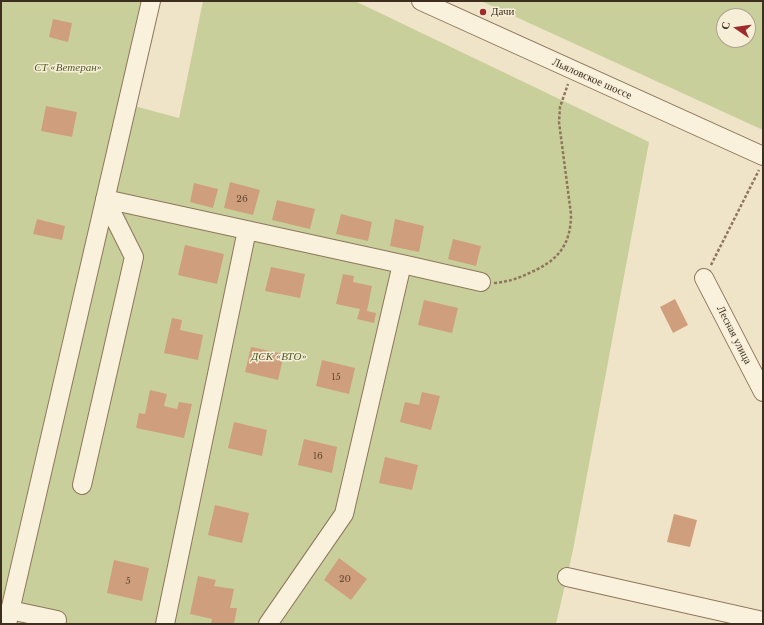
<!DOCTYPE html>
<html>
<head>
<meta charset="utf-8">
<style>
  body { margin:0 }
  #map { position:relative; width:764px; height:625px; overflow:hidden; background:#f0e4c8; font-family:"Libre Baskerville",serif }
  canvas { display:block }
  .frame { position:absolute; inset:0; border:2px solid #3d2e20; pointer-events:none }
  .north { position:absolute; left:716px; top:8px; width:40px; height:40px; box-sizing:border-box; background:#f7eed8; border:1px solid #ada18e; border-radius:50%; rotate:283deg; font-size:11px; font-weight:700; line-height:16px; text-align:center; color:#3d2e20 }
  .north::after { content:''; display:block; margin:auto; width:14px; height:18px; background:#9e2a2b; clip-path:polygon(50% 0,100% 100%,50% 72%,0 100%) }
</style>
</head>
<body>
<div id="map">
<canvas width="764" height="625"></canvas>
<div class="frame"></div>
<div class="north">С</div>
</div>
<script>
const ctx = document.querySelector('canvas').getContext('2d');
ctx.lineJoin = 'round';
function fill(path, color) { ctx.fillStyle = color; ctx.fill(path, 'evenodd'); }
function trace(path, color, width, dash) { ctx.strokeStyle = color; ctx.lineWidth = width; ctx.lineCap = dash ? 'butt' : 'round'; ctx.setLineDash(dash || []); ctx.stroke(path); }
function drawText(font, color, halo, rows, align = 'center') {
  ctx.font = font + ' "Libre Baskerville",serif'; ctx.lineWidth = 3; ctx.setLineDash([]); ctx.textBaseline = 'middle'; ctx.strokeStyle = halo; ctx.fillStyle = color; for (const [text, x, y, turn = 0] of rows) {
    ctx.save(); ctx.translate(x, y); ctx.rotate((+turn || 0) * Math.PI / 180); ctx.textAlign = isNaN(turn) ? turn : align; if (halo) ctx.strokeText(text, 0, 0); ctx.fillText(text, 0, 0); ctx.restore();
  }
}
fill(new Path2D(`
  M1,1H151L127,104L179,118L203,1H355L649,142L573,550L556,624H1Z
  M481,1H763V130ZM724,16H748V40H724Z`), '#c9cf9b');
fill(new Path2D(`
  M53,19L72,23L68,42L49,37Z
  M46,106L77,112L72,137L41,131Z
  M230,182L260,190L253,215L224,208Z
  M194,183L218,189L213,208L190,202Z
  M277,200L315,209L310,229L272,220Z
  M341,214L372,222L368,241L336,234Z
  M37,219L65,226L62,240L33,234Z
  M395,219L424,226L419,252L390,246Z
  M453,239L481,246L476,266L448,259Z
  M185,245L224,254L217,284L178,275Z
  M271,267L305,274L300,298L265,291Z
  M343,274L354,276L353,282L372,286L367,311L376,313L374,323L357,319L360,309L336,304Z
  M675,299L688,325L673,333L660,307Z
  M424,300L458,308L452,333L418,325Z
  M172,318L182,320L180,330L203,335L198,360L164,353Z
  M251,347L284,354L278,380L245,372Z
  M322,360L355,368L349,394L316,386Z
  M150,390L167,394L164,406L177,409L179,402L192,404L184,438L136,428L139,413L145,414Z
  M422,392L440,396L431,430L400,422L405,402L419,405Z
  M234,422L267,430L262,456L228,448Z
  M304,439L337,447L332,473L298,465Z
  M385,457L418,465L412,490L379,483Z
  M215,505L249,513L242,543L208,535Z
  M674,514L697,520L690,547L667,542Z
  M339,558L367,579L351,600L324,580Z
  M114,560L149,568L142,601L107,593Z
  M198,576L216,580L214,586L234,589L230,608H237L234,624H211L212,619L190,614Z`), '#cf9f7d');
const minor = new Path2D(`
  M421,1L763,156
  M105,199L402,264L344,514L268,624
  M402,264L481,282
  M704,278L763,392
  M82,485L134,257L105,199
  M567,577L763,621
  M10,610L57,620L56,624
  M7,624L151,1
  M165,624L247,230`);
trace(minor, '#8d765c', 20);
trace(new Path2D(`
  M711,265L759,170
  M494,283C506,282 517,279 527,274C556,262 571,247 571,214L559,122L560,107L568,84`), '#8d765c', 2.5, [3, 2]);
trace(minor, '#faf1dc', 18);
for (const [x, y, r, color] of [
  [483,12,4,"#9e2a2b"]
]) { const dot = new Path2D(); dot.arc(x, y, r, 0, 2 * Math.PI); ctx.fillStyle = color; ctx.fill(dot); trace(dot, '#f7eed8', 1.5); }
drawText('9px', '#624a37', null, [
  ["26",242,199],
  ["15",336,377],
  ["16",318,456],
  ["20",345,579],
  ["5",128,581]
]);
drawText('11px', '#3d2e20', '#f7eed8', [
  ["Дачи",491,12]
], 'left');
drawText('italic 11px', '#4d5a26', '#f7eed8', [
  ["СТ «Ветеран»",68,68],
  ["ДСК «ВТО»",279,357]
]);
drawText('11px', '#3d2e20', '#f7eed8', [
  ["Льяловское шоссе",592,79,24],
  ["Лесная улица",734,335,63]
]);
</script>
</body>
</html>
